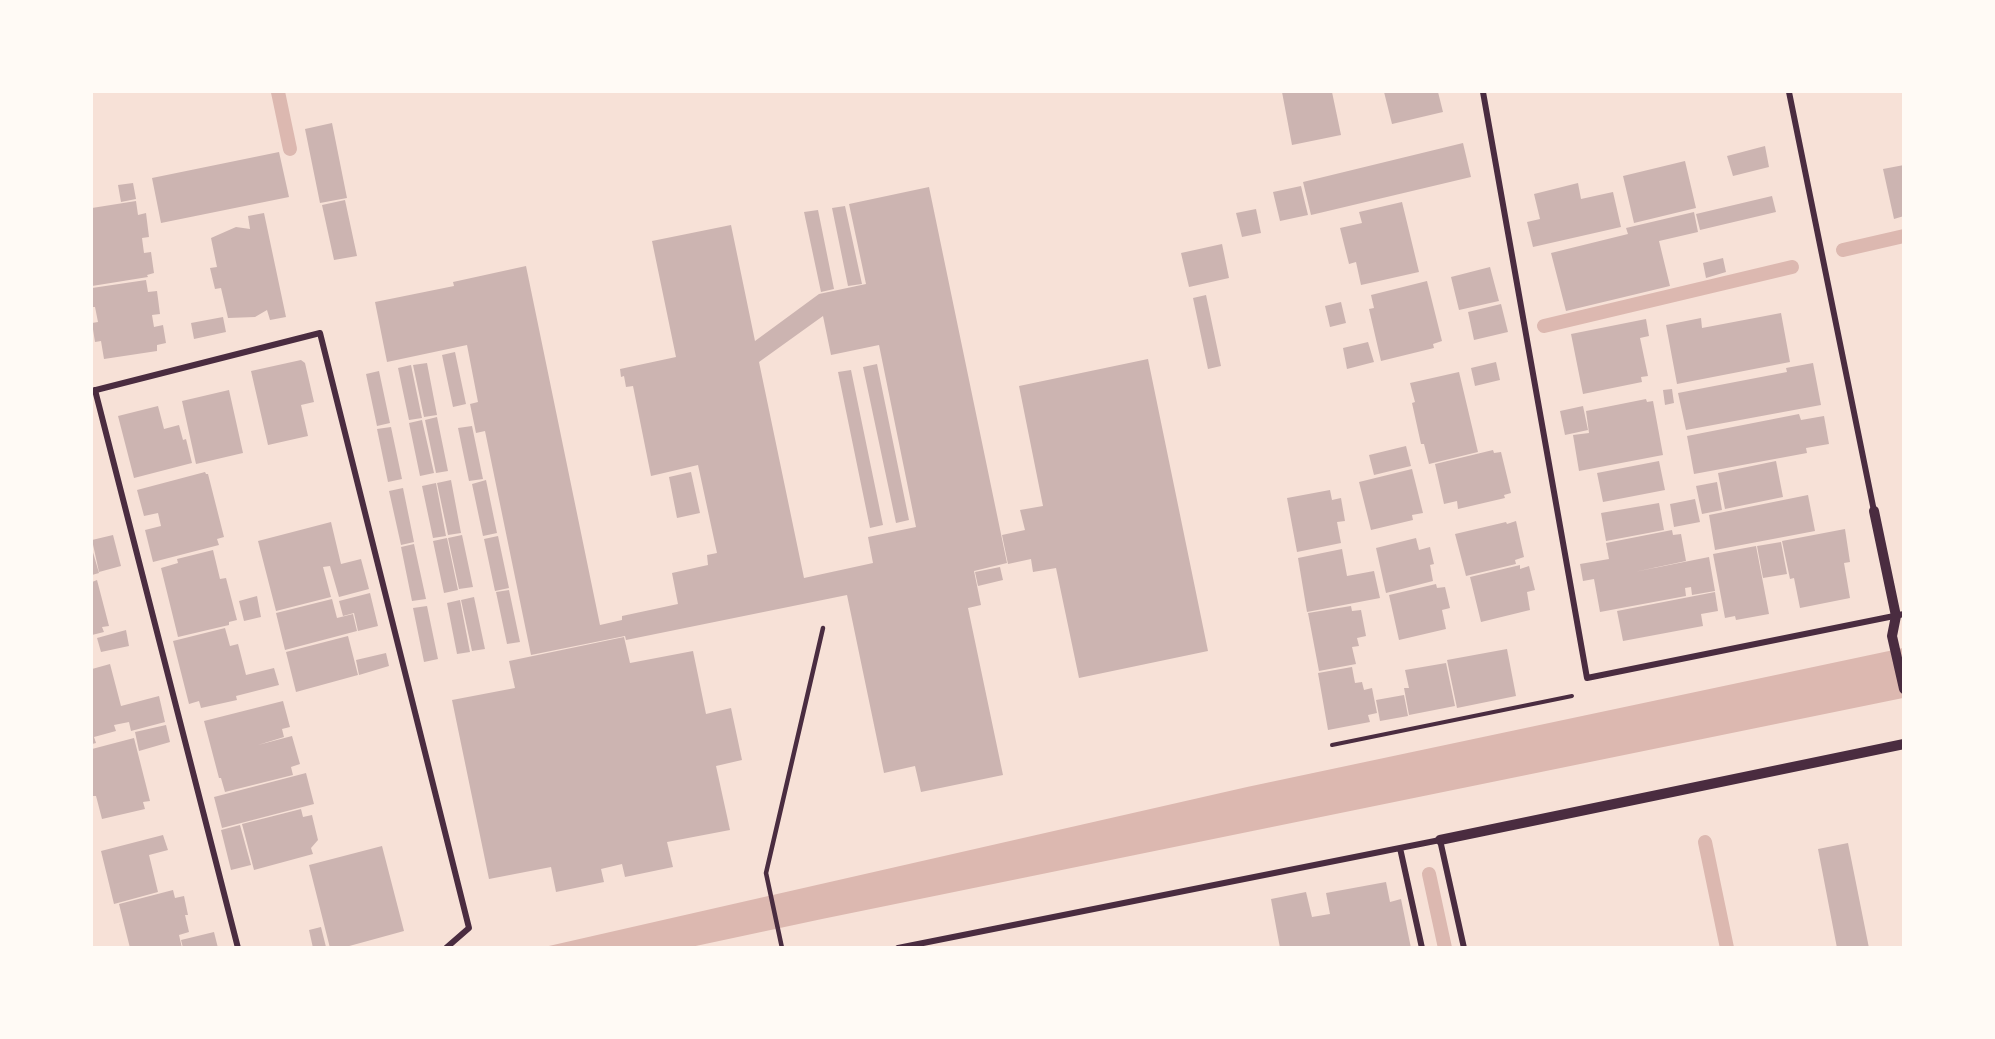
<!DOCTYPE html>
<html>
<head>
<meta charset="utf-8">
<style>
  body { margin:0 }
  #map { position:relative; width:1995px; height:1039px; overflow:hidden; background:#f7e1d7; font-family:"Titillium Web",sans-serif }
  canvas { display:block }
  .frame { position:absolute; inset:0; border:93px solid #fffaf5; pointer-events:none }
</style>
</head>
<body>
<div id="map">
<canvas width="1995" height="1039"></canvas>
<div class="frame"></div>
</div>
<script>
const ctx = document.querySelector('canvas').getContext('2d');
ctx.lineJoin = 'round';
function fill(path, color) { ctx.fillStyle = color; ctx.fill(path, 'evenodd'); }
function trace(path, color, width, dash) { ctx.strokeStyle = color; ctx.lineWidth = width; ctx.lineCap = dash ? 'butt' : 'round'; ctx.setLineDash(dash || []); ctx.stroke(path); }
fill(new Path2D(`
  M1903,648V698L822,919L691,947L540,948L1247,787Z`), '#dcb8b0');
trace(new Path2D(`
  M278,92L290,149
  M1843,250L1904,236
  M1544,326L1792,267
  M1705,842L1727,948
  M1429,874L1445,948`), '#dcb8b0', 14);
fill(new Path2D(`
  M1282,92H1332L1341,135L1292,145Z
  M1384,92H1438L1443,112L1392,124Z
  M332,123L347,198L320,203L305,129Z
  M1463,143L1471,177L1311,215L1303,182Z
  M1765,146L1769,167L1733,176L1727,156Z
  M279,152L289,197L161,223L152,178Z
  M1685,161L1696,208L1634,223L1623,176Z
  M1904,165V216L1894,219L1883,169Z
  M133,183L136,199L121,202L118,185Z
  M1578,183L1581,199L1613,192L1621,227L1533,247L1527,222L1540,219L1534,194Z
  M1301,186L1308,215L1280,221L1273,192Z
  M929,187L1007,563L974,571L981,605L968,608L1003,775L921,792L915,766L884,773L847,595L626,640L625,636L531,655L485,431L476,433L470,404L478,402L467,345L387,362L375,302L454,286L453,282L526,266L600,625L622,620V616L678,604L672,573L708,565L707,555L717,553L698,465L651,476L633,386L626,387L624,376L621,377L620,369L676,357L652,241L731,225L755,341L819,294L866,284L849,204ZM823,316L831,355L879,345L916,527L868,537L873,563L804,578L759,362Z
  M1772,196L1776,212L1700,230L1696,214Z
  M345,200L357,256L334,260L322,205Z
  M136,201L138,215L146,213L149,237L142,238L144,253L151,252L154,273L147,275L148,277L92,286V208Z
  M1402,202L1419,272L1361,285L1356,262L1349,264L1340,228L1362,223L1359,212Z
  M845,206L862,284L848,286L832,208Z
  M1256,209L1261,233L1242,237L1236,213Z
  M818,210L834,289L821,292L804,212Z
  M1694,212L1698,232L1659,241L1670,286L1566,311L1551,253L1628,234L1626,228Z
  M264,213L286,317L270,320L267,310L255,317L228,318L221,288L215,289L210,268L217,267L211,238L236,227L250,229L248,216Z
  M1222,244L1229,278L1189,287L1181,253Z
  M1723,258L1726,272L1706,278L1703,263Z
  M1490,267L1499,301L1459,310L1451,277Z
  M146,280L148,292L157,291L160,314L152,315L154,327L163,325L166,343L157,345V351L104,359L101,341L95,342L92,323L98,322L95,307H92V288Z
  M1427,281L1442,341L1433,344L1434,348L1381,361L1369,309L1374,308L1371,295Z
  M1206,295L1221,366L1208,369L1193,298Z
  M1341,302L1346,323L1330,327L1325,306Z
  M1501,304L1508,332L1474,340L1468,312Z
  M1781,313L1790,362L1677,384L1666,325L1701,318L1702,328Z
  M223,317L226,332L194,339L191,323Z
  M1646,319L1649,336L1640,338L1648,376L1641,377L1642,382L1583,394L1571,334Z
  M1368,342L1374,362L1347,369L1343,348Z
  M455,352L466,404L453,407L442,355Z
  M1148,359L1208,651L1079,678L1056,568L1033,572L1031,559L1008,564L1002,535L1025,530L1020,510L1043,506L1019,386Z
  M301,360L305,363L314,402L301,405L308,436L268,445L251,371Z
  M1496,362L1500,380L1475,386L1471,368Z
  M427,363L437,415L424,417L413,365Z
  M1813,363L1821,405L1686,430L1678,393L1787,372L1786,368Z
  M877,364L909,520L896,523L863,367Z
  M411,365L422,418L409,420L398,368Z
  M851,370L883,525L870,528L838,372Z
  M379,371L390,423L377,426L366,374Z
  M1459,372L1478,452L1429,464L1424,444H1421L1412,403L1415,402L1410,383Z
  M1672,389L1674,403L1665,405L1663,390Z
  M229,390L243,453L196,464L182,401Z
  M1646,399L1647,402L1653,401L1663,455L1579,471L1573,435L1589,433L1586,411Z
  M158,406L164,429L179,425L183,440L186,439L192,463L134,478L118,416Z
  M1583,406L1588,430L1565,435L1560,411Z
  M1799,414L1801,420L1824,416L1829,444L1806,448L1807,453L1694,474L1687,436Z
  M437,417L448,471L436,473L425,420Z
  M422,420L434,473L420,476L409,423Z
  M472,426L483,479L469,481L458,428Z
  M391,427L402,479L388,482L377,429Z
  M1406,446L1411,466L1374,475L1369,455Z
  M1493,450L1494,453L1501,452L1511,493L1504,495L1505,498L1458,509L1457,501L1444,504L1435,464Z
  M1659,461L1665,490L1603,502L1597,473Z
  M1776,461L1783,497L1725,509L1718,473Z
  M1412,469L1423,513L1412,515L1413,520L1371,530L1359,482Z
  M205,472L206,474H208L224,537L217,539L219,545L153,562L145,530L161,526L158,513L144,516L137,490Z
  M691,472L700,513L677,518L669,477Z
  M451,480L461,533L448,535L437,483Z
  M486,480L497,533L483,536L472,484Z
  M1717,482L1722,510L1702,514L1696,486Z
  M436,483L446,536L433,538L422,486Z
  M403,488L414,542L401,545L389,491Z
  M1330,490L1332,500L1341,498L1345,521L1337,522L1341,543L1297,552L1287,498Z
  M1808,495L1815,531L1715,550L1709,515Z
  M1695,499L1700,522L1674,527L1670,504Z
  M1659,503L1664,530L1606,541L1601,513Z
  M1516,521L1524,557L1515,560L1516,564L1466,576L1455,534L1506,522L1507,524Z
  M331,522L341,564L361,559L369,589L339,597L330,566L323,567L331,597L276,611L258,541Z
  M1845,529L1850,562L1844,563L1850,598L1800,608L1794,578L1790,579L1782,541Z
  M1672,530L1673,535L1681,534L1686,561L1634,572L1709,557L1715,591L1692,595L1691,587L1685,588L1686,596L1600,612L1594,579L1583,581L1580,564L1609,559L1606,543Z
  M113,535L121,566L99,572L92,540Z
  M462,535L473,587L459,589L448,538Z
  M498,536L509,588L495,591L484,539Z
  M447,538L458,590L444,593L433,541Z
  M1416,538L1419,550L1430,547L1434,564L1430,565L1433,581L1386,593L1376,548Z
  M1781,542L1787,574L1763,578L1757,546Z
  M414,544L426,599L412,601L401,547Z
  M1756,546L1769,614L1736,620L1735,616L1725,618L1713,554Z
  M92,549L99,573L92,575Z
  M1342,549L1347,576L1374,571L1380,598L1307,612L1298,558Z
  M213,550L220,579L226,578L237,620L229,622V625L178,637L161,568L178,563L177,559Z
  M1520,565V569L1529,566L1535,590L1527,592L1530,610L1481,622L1470,577Z
  M1000,567L1003,580L978,586L975,572Z
  M97,580L109,626L102,627L104,632L92,635V582Z
  M1436,584L1437,588L1445,587L1450,608L1442,610L1446,629L1399,640L1389,595Z
  M509,590L520,642L507,644L496,592Z
  M1715,592L1718,611L1701,614L1703,626L1623,641L1617,611Z
  M370,593L378,626L358,631L354,613L343,616L339,601Z
  M257,596L261,617L244,621L239,601Z
  M474,597L485,649L472,651L461,600Z
  M332,599L337,618L353,614L357,631L285,650L276,613Z
  M460,600L470,652L457,654L447,603Z
  M427,606L438,659L424,662L413,608Z
  M1351,606L1352,611L1361,610L1366,636L1357,638L1359,646L1352,647L1356,664L1319,671L1308,613Z
  M225,628L230,646L238,644L246,675L274,668L279,685L236,696L237,700L201,708L199,701L189,704L173,641Z
  M126,630L129,646L101,652L97,638Z
  M348,636L358,675L296,692L286,652Z
  M624,637L630,663L693,651L706,714L731,708L742,760L716,766L730,830L667,842L673,867L625,877L622,864L601,869L604,882L556,892L551,867L489,879L452,700L515,688L509,661Z
  M1507,649L1516,696L1457,708L1447,660Z
  M386,653L389,666L359,675L356,660Z
  M1446,663L1455,706L1409,715L1404,688H1409L1405,670Z
  M110,664L121,706L159,696L165,722L131,731L129,722L114,725L116,731L94,737L96,743L92,744V669Z
  M1352,667L1355,683L1362,682L1364,690L1372,688L1377,713L1368,715L1370,722L1328,730L1318,673Z
  M1404,695L1408,716L1380,721L1376,700Z
  M283,701L290,727L282,729L284,737L258,745L292,736L300,764L291,767L293,775L225,792L221,778H219L204,721Z
  M166,725L170,742L139,751L135,732Z
  M134,738L150,801L143,802L145,809L102,819L96,796H92V749Z
  M306,773L314,804L222,828L214,797Z
  M301,809L303,817L312,815L318,840L311,848L313,854L254,870L242,824Z
  M240,825L251,865L231,870L221,830Z
  M163,835L168,850L149,855L158,892L114,904L101,851Z
  M1848,843L1869,948H1837L1818,849Z
  M382,846L404,931L342,948H330L309,865Z
  M1386,882L1390,902L1401,899L1411,948H1280L1271,899L1306,892L1312,917L1330,914L1326,893Z
  M173,890L175,898L184,896L188,915H185L189,932L179,935L182,948H130L119,904Z
  M321,927L326,947L313,948L309,930Z
  M214,932L218,948H183L181,940Z`), '#ccb4b1');
trace(new Path2D(`
  M1332,745L1572,696`), '#4a2c40', 4);
trace(new Path2D(`
  M782,948L766,873L823,628`), '#4a2c40', 4.5);
trace(new Path2D(`
  M1483,92L1587,678L1904,614
  M1789,92L1874,511
  M95,390L238,948
  M92,391L320,333L469,928L446,948
  M1400,848L1422,948
  M898,948L1440,840L1464,948`), '#4a2c40', 6);
trace(new Path2D(`
  M1874,511L1896,616L1892,636L1904,689
  M1440,840L1904,744`), '#4a2c40', 10);
</script>
</body>
</html>
